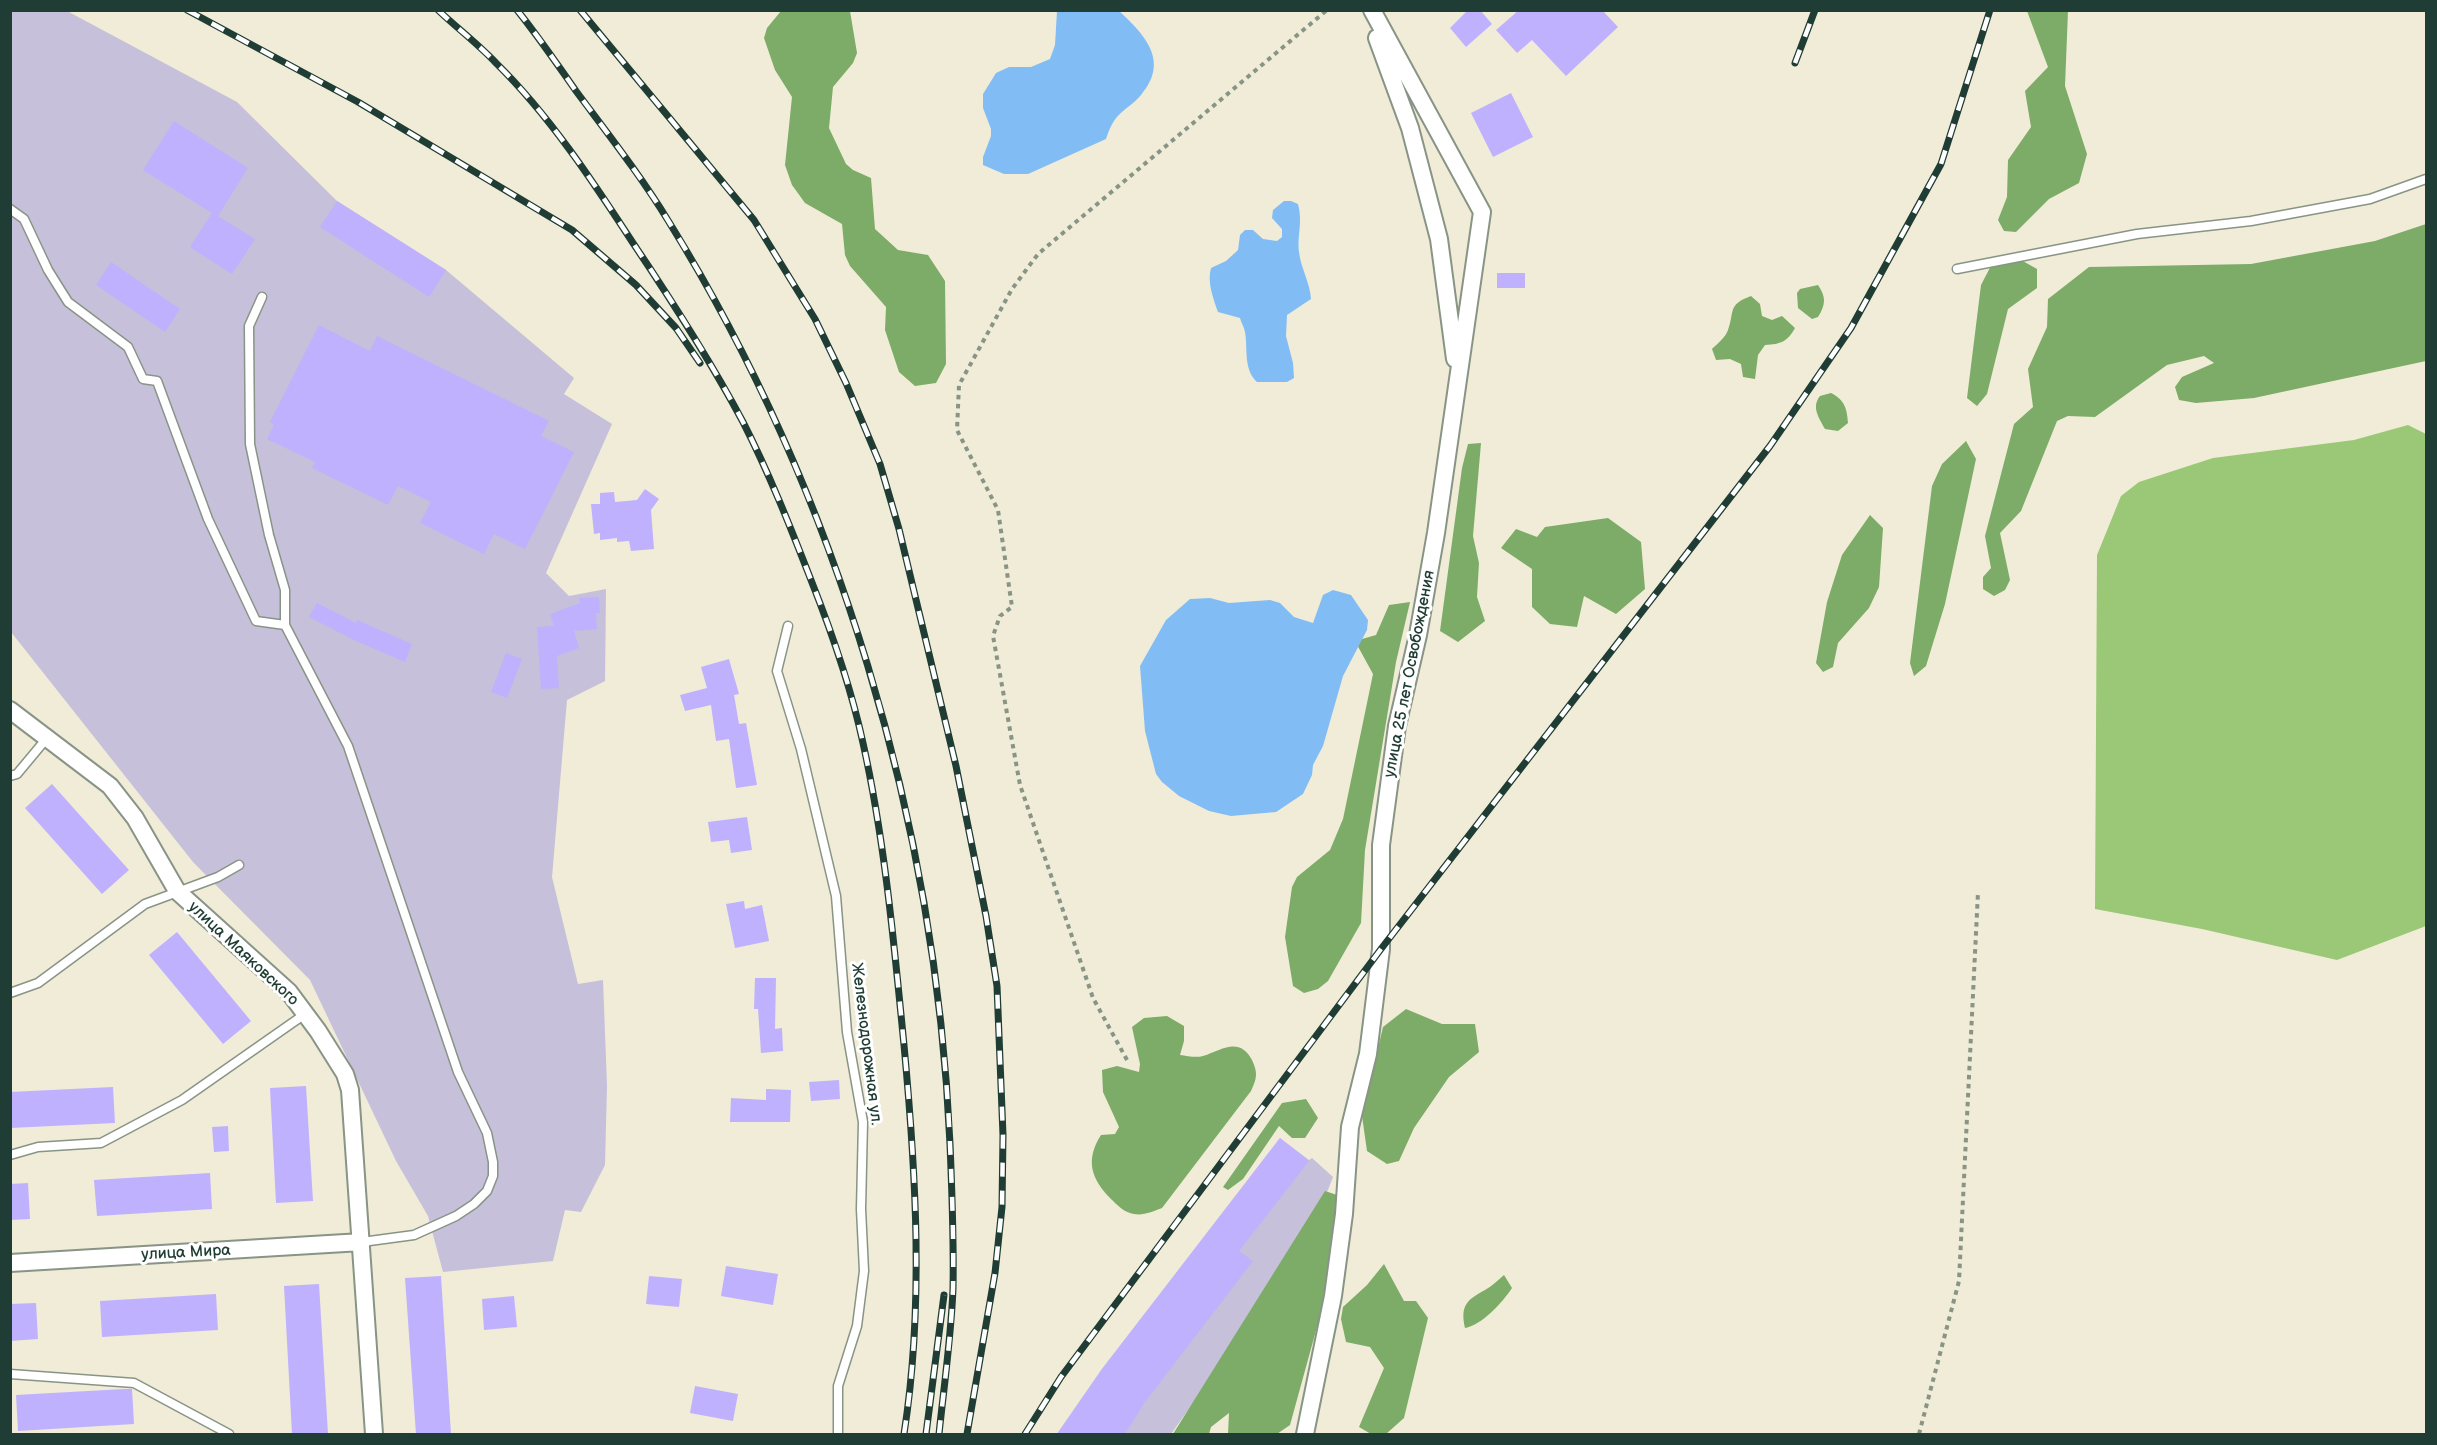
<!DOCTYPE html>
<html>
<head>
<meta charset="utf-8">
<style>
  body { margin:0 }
  #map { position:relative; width:2437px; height:1445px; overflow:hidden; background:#f0ecd7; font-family:"Balsamiq Sans",sans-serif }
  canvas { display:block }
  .frame { position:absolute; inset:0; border:12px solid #1f3d34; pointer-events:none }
</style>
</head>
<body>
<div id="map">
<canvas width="2437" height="1445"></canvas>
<div class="frame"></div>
</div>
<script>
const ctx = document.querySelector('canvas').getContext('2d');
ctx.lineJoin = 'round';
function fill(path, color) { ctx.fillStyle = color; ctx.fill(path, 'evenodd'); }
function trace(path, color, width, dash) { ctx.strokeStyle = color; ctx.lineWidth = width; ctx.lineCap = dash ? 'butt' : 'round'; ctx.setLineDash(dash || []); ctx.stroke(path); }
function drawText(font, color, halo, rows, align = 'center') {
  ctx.font = font + ' "Balsamiq Sans",sans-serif'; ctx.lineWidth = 6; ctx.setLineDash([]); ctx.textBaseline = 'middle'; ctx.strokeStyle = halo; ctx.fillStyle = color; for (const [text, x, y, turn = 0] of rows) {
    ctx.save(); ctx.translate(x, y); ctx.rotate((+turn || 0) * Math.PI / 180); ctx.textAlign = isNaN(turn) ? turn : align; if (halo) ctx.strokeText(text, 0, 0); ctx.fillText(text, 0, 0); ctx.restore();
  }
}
fill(new Path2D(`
  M10,11H67L237,102L337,201L446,270L574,378L564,394L612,424L546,573L569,596L606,589L605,681L567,700L552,877L578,984L603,980L607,1086L605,1165L581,1212L565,1210L553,1261L443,1272L428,1216L396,1161L310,980L193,862L11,632Z
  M1280,1138L1309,1160L1312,1158L1333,1177L1308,1241L1171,1434H1057L1102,1369Z`), '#c6c0da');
fill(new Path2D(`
  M2408,425L2426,434V926L2337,960L2202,929L2095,909L2097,555L2121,496L2139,482L2213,458L2354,440Z`), '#9bc876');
fill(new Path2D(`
  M781,11H850L857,53L853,63L833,87L829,128L846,164L853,170L871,178L875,229L898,250L928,255L945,281L946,364L936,383L915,386L899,372L885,330L886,307L850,266L845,255L842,224L805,203L792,185L785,165L792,97L775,70L764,38L767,28Z
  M2027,11H2068L2065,86L2087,154L2079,183L2049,199L2016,232L2004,231L1998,220L2007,197L2008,160L2031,127L2025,91L2048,67Z
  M2426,224V361L2254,398L2196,403L2179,400L2175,387L2182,377L2214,363L2204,356L2167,365L2095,417L2068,416L2057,421L2021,511L2000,533L2010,580L2005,590L1994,596L1983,589V577L1991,568L1985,536L2014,424L2033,407L2028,369L2047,327L2048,299L2089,267L2251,264L2375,241Z
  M1995,258L2021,260L2037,269V288L2008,309L1987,394L1977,406L1967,398L1981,285Z
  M1818,285C1826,297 1826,304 1818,317L1812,319L1798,308L1797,293L1800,289Z
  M1751,296L1760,304L1762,316L1772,320L1782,316L1795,328C1787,342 1781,344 1765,345L1758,355L1755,379L1743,377L1741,364L1730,359L1716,360L1712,349C1717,344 1726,337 1728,330C1735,311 1727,305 1751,296Z
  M1831,393C1845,400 1847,409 1848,423L1838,431L1825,429C1819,418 1811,407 1820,396Z
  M1966,441L1976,459L1945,604L1926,666L1914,676L1910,663L1932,486L1942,464Z
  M1481,443L1473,536L1479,563L1477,597L1485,621L1458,642L1440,631L1462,468L1468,444Z
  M1870,515L1883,528L1879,587L1869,608L1838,643L1833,667L1823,672L1816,663L1827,602L1842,555Z
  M1608,518L1641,542L1645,589L1616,614L1584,596L1577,627L1550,624L1532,607V569L1501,548L1516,529L1537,537L1545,527Z
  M1410,602L1396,662L1365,850L1361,923L1328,981L1318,989L1304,993L1293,986L1285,937L1292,887L1297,877L1330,850L1343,819L1373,674L1355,641L1376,635L1389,605Z
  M1406,1009L1442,1024H1475L1479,1052L1449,1077L1414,1128L1399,1161L1387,1164L1367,1151L1362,1116L1383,1027Z
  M1167,1016L1184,1026V1041L1180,1055C1187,1056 1197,1058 1203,1056C1222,1050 1239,1036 1252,1060C1258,1073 1257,1078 1251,1091L1162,1208C1154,1211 1143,1216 1134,1214C1125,1213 1117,1205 1111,1199C1091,1179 1085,1160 1101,1135L1115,1134L1119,1127L1103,1092L1102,1070L1117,1066L1139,1072L1140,1064L1132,1027L1144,1018Z
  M1306,1099L1318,1118L1305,1138H1292L1279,1126L1243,1179L1228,1190L1223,1187L1282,1103Z
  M1325,1191L1340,1196L1320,1316L1290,1425L1277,1434H1228L1229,1413L1211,1427L1209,1434H1173Z
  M1384,1264L1404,1301H1416L1428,1318L1404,1418L1386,1434H1371L1359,1427L1384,1368L1370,1347L1346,1342L1341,1319L1343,1307L1367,1285Z
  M1504,1275L1512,1288C1502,1303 1482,1325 1465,1328C1460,1305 1467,1300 1485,1290C1492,1286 1498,1280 1504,1275Z`), '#7cac67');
fill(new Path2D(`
  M1057,11H1119C1145,35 1170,61 1141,95C1133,105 1120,111 1114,121C1110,127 1108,133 1106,139L1028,174H1004L983,165V157L991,136V129L983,108V94L996,73L1009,67H1031L1050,59L1055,45Z
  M1284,201H1291L1298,204C1303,223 1297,234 1299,252C1301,269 1310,282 1311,299L1287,315L1286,336L1293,363L1294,378L1287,382H1257C1243,369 1248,348 1245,332C1244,327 1241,322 1240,318L1218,312C1213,298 1207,282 1211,268L1226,261L1238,250L1240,235L1245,230H1253L1263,239L1277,241L1282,237V229L1272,218L1273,210Z
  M1333,590L1351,595L1368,620L1367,630L1343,676L1323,746L1313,765L1312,775L1303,794L1276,812L1231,816L1209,811L1179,796L1162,782L1156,774L1145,731L1140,666L1166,620L1190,599L1210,598L1229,603L1270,600L1280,603L1294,617L1313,623L1323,595Z`), '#81bdf4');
fill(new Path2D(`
  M1468,10H1480L1492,24L1466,47L1450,28Z
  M1519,10H1602L1618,27L1566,76L1532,40L1517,53L1496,30Z
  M1511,93L1533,137L1493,157L1471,113Z
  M174,121L248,168L218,216L216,215L255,239L232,274L190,247L212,213L143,170Z
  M337,201L446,270L429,297L320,227Z
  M111,262L180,309L165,332L96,285Z
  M1497,273H1525V288H1497Z
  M319,325L370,351L377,336L549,421L541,436L574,452L525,549L494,534L484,554L420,523L431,502L398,486L388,505L312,468L315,462L267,439L274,425L270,422Z
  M645,489L659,499L651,510L654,549L631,551L629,541L617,542V538L600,540V533L594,534L591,504H600V493L614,492L615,502L637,500Z
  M599,597L600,613H596L597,629L574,631L579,648L557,656L559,688L541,689L537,627L554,626L550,614L580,603L579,598Z
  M317,603L356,623L357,620L412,644L405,662L354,640L309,617Z
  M506,653L522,659L507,698L491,692Z
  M729,659L739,694L734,695L739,724L746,723L757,785L736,788L729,739L716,741L711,705L685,711L680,695L707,688L701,667Z
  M52,784L129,870L102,894L25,808Z
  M747,817L752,850L731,853L729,840L711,842L708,822Z
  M744,901L745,909L762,905L769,941L735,948L726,904Z
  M177,932L251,1021L223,1044L149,955Z
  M755,978H776L775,1029L782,1028L783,1051L761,1053L758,1009H754Z
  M839,1080L840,1099L811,1101L809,1082Z
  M306,1086L313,1201L276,1203L270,1088Z
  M113,1087L115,1123L10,1128V1092Z
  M766,1089L791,1090L790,1122H730L731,1098L766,1100Z
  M228,1126L229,1151L214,1152L212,1127Z
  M1280,1138L1309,1161L1239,1251L1253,1261L1145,1402L1125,1434H1057L1102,1369Z
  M210,1173L212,1209L97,1216L94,1180Z
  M28,1183L30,1219L10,1220V1184Z
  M726,1266L778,1274L773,1305L721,1296Z
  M441,1276L451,1434H416L405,1278Z
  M649,1276L682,1279L679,1307L646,1304Z
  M319,1284L328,1434H292L284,1286Z
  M216,1294L218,1330L102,1337L100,1301Z
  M514,1296L517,1327L484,1330L482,1299Z
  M36,1303L38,1339L10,1341V1304Z
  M695,1386L738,1394L733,1421L690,1413Z
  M124,1389H132L134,1424L18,1431L16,1395Z`), '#bfb1fe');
const service = new Path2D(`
  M10,209L24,219L48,270L68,302L128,347L143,379L157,381L208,519L256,621L285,625
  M1957,269L2137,234L2251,221L2370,199L2426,179
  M262,297L249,326L250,444L269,535L285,590V625L348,746L458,1072L487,1133L493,1162V1176L487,1191L474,1204L456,1216L414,1235L362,1242
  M788,626L777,671L801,749L836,896L847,1032L863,1122L861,1209L864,1271L857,1326L838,1386V1434
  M10,776L17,774L47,738
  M10,993L38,983L145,904L218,877L239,865
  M10,1155L38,1147L101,1143L182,1100L305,1014
  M10,1374L134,1383L229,1434`);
const minor = new Path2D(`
  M1377,38L1410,128L1439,239L1455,359
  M10,710L110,786L135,818L177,891L289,992L318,1031L345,1074L350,1090L374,1434
  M10,1263L362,1242
  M1305,1434L1333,1296L1344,1214L1350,1127L1368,1054L1381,949V845L1397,726L1418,635L1436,533L1482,212L1372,10`);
trace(service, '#889486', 11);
trace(minor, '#889486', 20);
trace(new Path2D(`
  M1127,1060L1093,998L1020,785L993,636L1000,616L1012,607L998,510L957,430L959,385L1012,289L1038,254L1327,10
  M1919,1434L1959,1281L1978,892`), '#889486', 4, [4.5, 4.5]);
trace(service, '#fff', 8);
trace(minor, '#fff', 16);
const rail = new Path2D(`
  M187,10L358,102L572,230L636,285L676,328L700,363
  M438,10C457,28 478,44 496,63C549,115 592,180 633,243C672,301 710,360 743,422C769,473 790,526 811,580C832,633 851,687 863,743C885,842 894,944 904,1045C916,1174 924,1306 904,1434
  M517,10C538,36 557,64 576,91C608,134 641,176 669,222C838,495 936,824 950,1144C952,1192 954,1241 953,1289C951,1338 944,1386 939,1434
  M580,10L754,220L815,319L846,383L880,464L899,529L956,766L986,916L997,986L1003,1135L1002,1207L995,1273L967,1434
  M1795,63L1815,10
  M926,1434L944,1295
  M1025,1434L1061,1377L1381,949L1770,446L1851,328L1941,164L1990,10`);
trace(rail, '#1f3d34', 7);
trace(rail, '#fff', 4.5, [14]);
drawText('16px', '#1f3d34', '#fff', [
  ["улица 25 лет Освобождения",1410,674,-79],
  ["улица Маяковского",243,954,43],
  ["Железнодорожная ул.",866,1044,83],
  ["улица Мира",186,1253,-3]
]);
</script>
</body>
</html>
